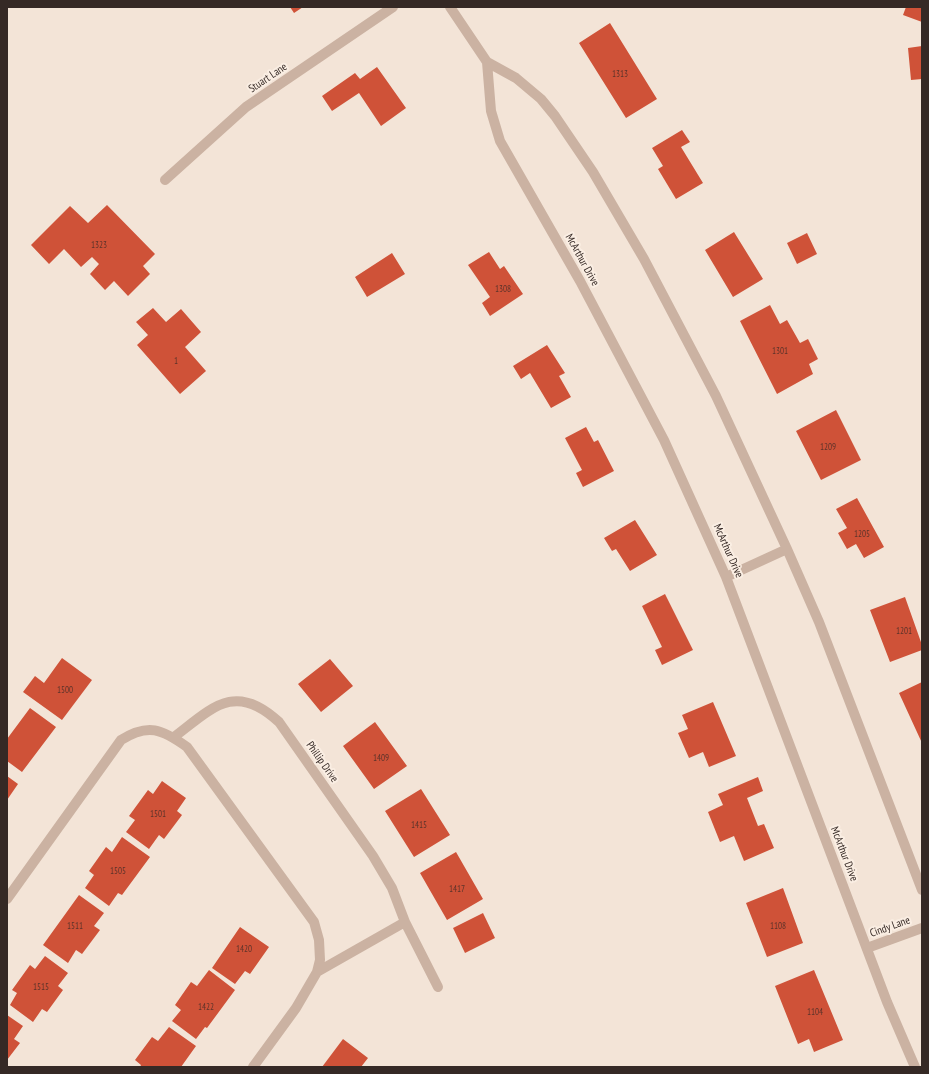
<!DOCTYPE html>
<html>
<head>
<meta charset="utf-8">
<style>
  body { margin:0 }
  #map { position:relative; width:929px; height:1074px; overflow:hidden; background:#f3e4d7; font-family:"PT Sans Narrow",sans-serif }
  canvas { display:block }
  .frame { position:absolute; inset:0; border:8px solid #352925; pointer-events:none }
</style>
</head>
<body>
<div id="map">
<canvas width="929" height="1074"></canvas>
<div class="frame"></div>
</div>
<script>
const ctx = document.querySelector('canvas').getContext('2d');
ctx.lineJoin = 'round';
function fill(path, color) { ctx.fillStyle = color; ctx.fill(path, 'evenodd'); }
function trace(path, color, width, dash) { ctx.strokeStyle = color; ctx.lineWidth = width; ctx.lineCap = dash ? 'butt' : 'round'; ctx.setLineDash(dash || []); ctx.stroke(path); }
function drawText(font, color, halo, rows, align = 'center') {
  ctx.font = font + ' "PT Sans Narrow",sans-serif'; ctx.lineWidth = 4; ctx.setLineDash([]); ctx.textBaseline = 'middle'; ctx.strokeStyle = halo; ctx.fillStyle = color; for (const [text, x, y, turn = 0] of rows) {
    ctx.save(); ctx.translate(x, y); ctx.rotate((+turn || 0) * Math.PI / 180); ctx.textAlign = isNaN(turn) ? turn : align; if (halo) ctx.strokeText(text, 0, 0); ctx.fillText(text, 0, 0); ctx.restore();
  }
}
fill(new Path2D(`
  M290,7H303L294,13Z
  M906,7H922V22L903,15Z
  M610,23L657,99L626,118L579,43Z
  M922,46V79L911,80L908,48Z
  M377,67L406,108L381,126L359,93L332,111L322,96L355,73L360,79Z
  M682,130L690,142L681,147L703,183L676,199L658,169L663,166L652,148Z
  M107,205L155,254L143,266L150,274L128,296L114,281L105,290L90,274L99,264L92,257L81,267L64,249L49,264L31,245L70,206L88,223Z
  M734,232L763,279L733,297L705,250Z
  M807,233L817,254L797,264L787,243Z
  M489,252L500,269L504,266L523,294L490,316L482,303L490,297L468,265Z
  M392,253L405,274L367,297L355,277Z
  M770,305L780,324L787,320L800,343L808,339L818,359L809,364L813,374L777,394L740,321Z
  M153,308L166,322L181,309L201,332L185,347L206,371L180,394L137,345L148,335L136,322Z
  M547,345L565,373L559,376L571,397L551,408L530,373L521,379L513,366Z
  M836,410L861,460L821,480L796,431Z
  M586,427L594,442L598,440L614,471L583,487L576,473L582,470L565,438Z
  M857,498L884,547L864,558L856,544L847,549L838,533L847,528L836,509Z
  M635,520L657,555L630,571L616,549L612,551L604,538Z
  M665,594L693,650L662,665L655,650L662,647L642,606Z
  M905,597L922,645V650L890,662L870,610Z
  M62,658L92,680L62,720L23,692L35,676L44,683Z
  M330,659L353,686L321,712L298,684Z
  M922,682V743L899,693Z
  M713,702L736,756L709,767L703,752L689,758L678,733L688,729L682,715Z
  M30,708L56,727L22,772L7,761V739Z
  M375,722L407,766L374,789L343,746Z
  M7,776L18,784L7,800Z
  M758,777L763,791L747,798L758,826L764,824L774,848L744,861L734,836L720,842L708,812L723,805L718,794Z
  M162,781L186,798L177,811L182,815L164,839L159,835L149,849L126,832L135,820L129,816L148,790L153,794Z
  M421,789L450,835L414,857L385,811Z
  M122,837L150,857L122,895L118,893L109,906L85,888L94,875L89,871L106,847L112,852Z
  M456,852L483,899L447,920L420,873Z
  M783,888L803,943L767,957L746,903Z
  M79,895L104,913L94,926L100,930L82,954L76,950L68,963L43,945Z
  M483,913L495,938L465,953L453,928Z
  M240,927L269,947L250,974L245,971L235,984L212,968Z
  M45,956L68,973L58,986L63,990L47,1012L42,1009L33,1022L10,1005L17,993L12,990L30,965L35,969Z
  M209,970L235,990L207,1028L205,1027L196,1039L172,1021L181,1010L175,1005L191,982L197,986Z
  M814,970L843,1040L814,1052L809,1039L798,1044L775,986Z
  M7,1015L23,1026L14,1039L20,1043L7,1060Z
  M169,1027L196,1046L181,1067H140L141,1065L135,1060L152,1037L158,1041Z
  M343,1039L368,1058L361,1067H322Z`), '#cf5238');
trace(new Path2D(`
  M450,7L487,62L516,78L541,99L555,116L593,172L644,259L716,396L787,549L819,622L922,890
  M487,62L491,111L500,141L580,281L664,440L726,577L887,1002L915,1067
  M165,180L246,107L393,7
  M726,577L787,549
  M174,737C212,708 235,681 279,722L373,856L392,888L405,922L438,987
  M7,899L121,740C148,723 162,729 187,747L314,922L319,940L320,960L317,972L296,1008L253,1067
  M867,948L922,928
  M317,972L405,922`), '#cbb2a2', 10);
drawText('9px', '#5c332a', null, [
  ["1313",620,74],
  ["1323",99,245],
  ["1308",503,289],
  ["1301",780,351],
  ["1",176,361],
  ["1209",828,447],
  ["1205",862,534],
  ["1201",904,631],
  ["1500",65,690],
  ["1409",381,758],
  ["1501",158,814],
  ["1415",419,825],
  ["1505",118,871],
  ["1417",457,889],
  ["1511",75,926],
  ["1108",778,926],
  ["1420",244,949],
  ["1515",41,987],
  ["1422",206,1007],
  ["1104",815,1012]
]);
drawText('11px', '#352925', '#faeee3', [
  ["Stuart Lane",268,78,-34],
  ["McArthur Drive",582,260,61],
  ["McArthur Drive",728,551,66],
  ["Phillip Drive",322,762,55],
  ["McArthur Drive",844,854,69],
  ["Cindy Lane",890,927,-20]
]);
</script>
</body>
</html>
